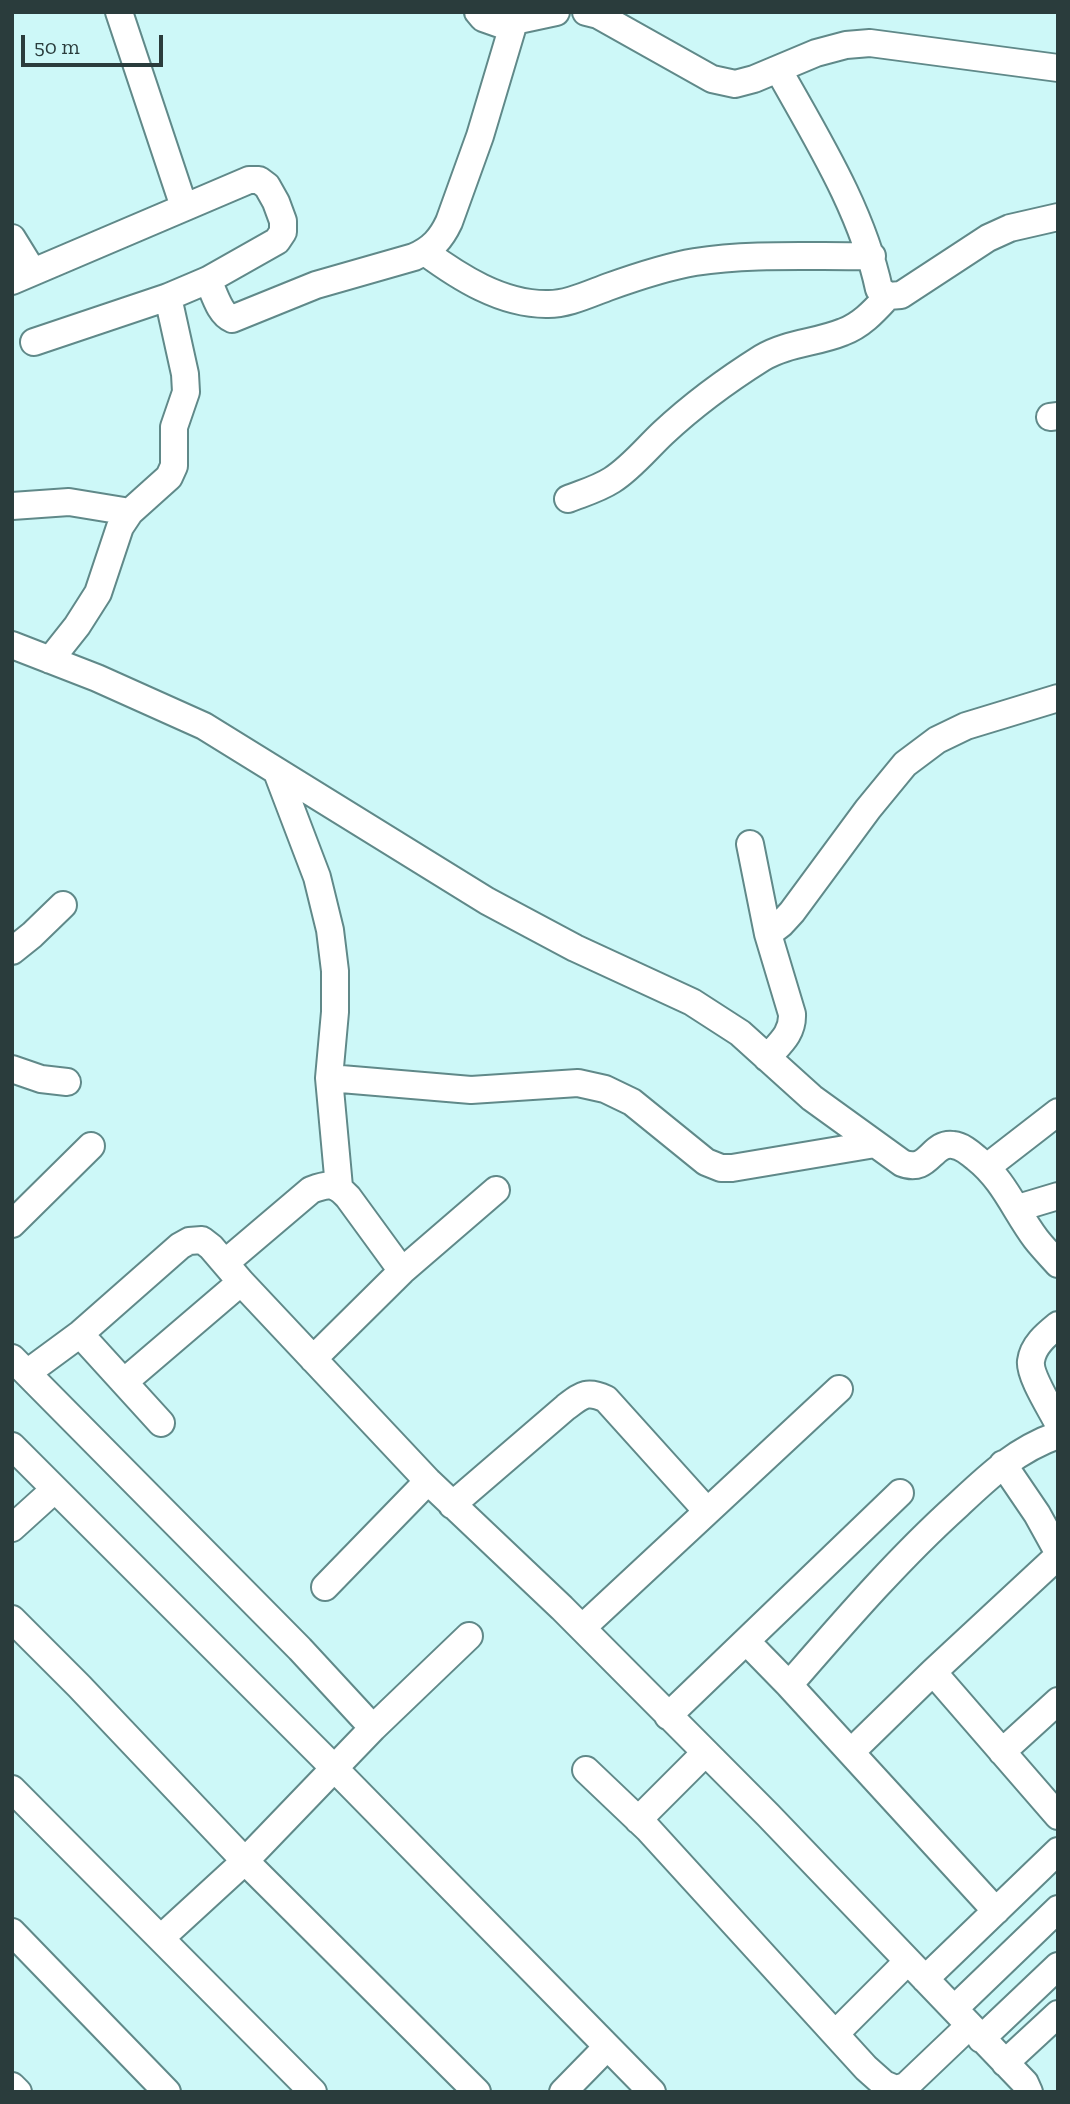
<!DOCTYPE html>
<html>
<head>
<meta charset="utf-8">
<style>
  body { margin:0 }
  #map { position:relative; width:1070px; height:2104px; overflow:hidden; background:#cdf8f8; font-family:"Zilla Slab",serif }
  canvas { display:block }
  .frame { position:absolute; inset:0; border:14px solid #2a3c3c; pointer-events:none }
  .scale { position:absolute; left:21px; top:35px; width:142px; height:32px; box-sizing:border-box; border:4px solid #2a3c3c; border-top:0; padding-left:9px; font-size:21px; line-height:24px; white-space:nowrap; color:#2a3c3c; -webkit-text-stroke:5px #cdf8f8; paint-order:stroke }
</style>
</head>
<body>
<div id="map">
<canvas width="1070" height="2104"></canvas>
<div class="frame"></div>
<div class="scale">50 m</div>
</div>
<script>
const ctx = document.querySelector('canvas').getContext('2d');
ctx.lineJoin = 'round';
function trace(path, color, width, dash) { ctx.strokeStyle = color; ctx.lineWidth = width; ctx.lineCap = dash ? 'butt' : 'round'; ctx.setLineDash(dash || []); ctx.stroke(path); }
const minor = new Path2D(`
  M119,12L184,207
  M478,12L483,18L500,24L556,12
  M586,12L598,15L712,79L735,84L754,79L816,53L846,45L870,43L1058,68
  M778,69C817,139 862,210 879,289L888,296L901,295L988,238L1010,228L1058,217
  M12,238L33,272
  M425,252C459,277 501,304 546,304C566,305 589,294 608,287C636,277 665,267 695,262C751,253 815,257 872,256
  M208,280C214,292 219,314 232,319L316,285L414,257C432,249 441,239 449,222L480,136L514,22
  M12,281L249,180H259L267,186L276,202L283,221V232L277,241L208,280L168,297L34,342
  M1050,417L1058,416
  M568,499C583,493 598,489 612,480C631,468 647,448 663,433C693,405 727,380 762,358C787,343 816,343 843,332C862,325 875,310 888,296
  M12,506L69,502L130,512
  M12,645L97,678L204,726L487,901L575,948L692,1002L740,1033L812,1098L902,1163C929,1174 931,1142 953,1145C962,1146 969,1152 976,1158C1004,1180 1015,1211 1036,1239C1043,1248 1051,1256 1058,1264
  M50,660L77,626L98,593L120,527L130,512L169,477L174,466V427L186,392L185,374L168,297
  M277,772L317,877L330,930L335,971V1012L329,1078L339,1187
  M750,844L768,934L792,1014C793,1034 779,1044 767,1058
  M768,934L781,924L792,912L868,809L905,764L937,740L966,726L1058,698
  M12,951L32,935L63,905
  M12,1069L41,1079L67,1082
  M329,1078L471,1090L578,1083L605,1089L632,1102L706,1162L721,1168H732L875,1144
  M987,1167L1058,1112
  M1018,1208L1058,1196
  M12,1224L91,1146
  M225,1263L311,1190C329,1183 335,1183 348,1197L402,1271
  M1058,1325C1047,1334 1033,1345 1031,1361C1029,1375 1051,1409 1058,1423
  M80,1334L161,1423
  M12,1358L300,1649L373,1728
  M313,1359L402,1271L496,1190
  M27,1373L80,1334L180,1246L189,1241L202,1240L211,1247L241,1282L428,1481L562,1608L768,1815L1025,2083L1029,2092
  M124,1382L241,1282
  M12,1446L335,1769L652,2092
  M1003,1464L1037,1514L1058,1552
  M452,1505L566,1407C582,1395 587,1390 606,1399L707,1511
  M12,1528L54,1490
  M325,1587L428,1481
  M12,1619L79,1686L245,1861L477,2092
  M582,1628L839,1389
  M747,1642L789,1685L996,1911
  M933,1672L1058,1816
  M789,1685C843,1623 897,1560 958,1505C990,1475 1016,1450 1058,1435
  M668,1716L900,1493
  M851,1752L933,1672L1058,1556
  M1002,1752L1058,1701
  M586,1770L648,1829L866,2068L884,2084L896,2089L906,2086L969,2026
  M12,1789L313,2092
  M638,1820L705,1753
  M12,1932L167,2092
  M161,1938L245,1861L373,1728L469,1636
  M925,1979L1058,1851
  M954,2009L1058,1909
  M835,2034L908,1961
  M981,2039L1058,1966
  M1005,2063L1058,2014
  M12,2086L18,2092
  M563,2092L607,2047`);
trace(minor, '#608989', 30);
trace(minor, '#fff', 26);
</script>
</body>
</html>
